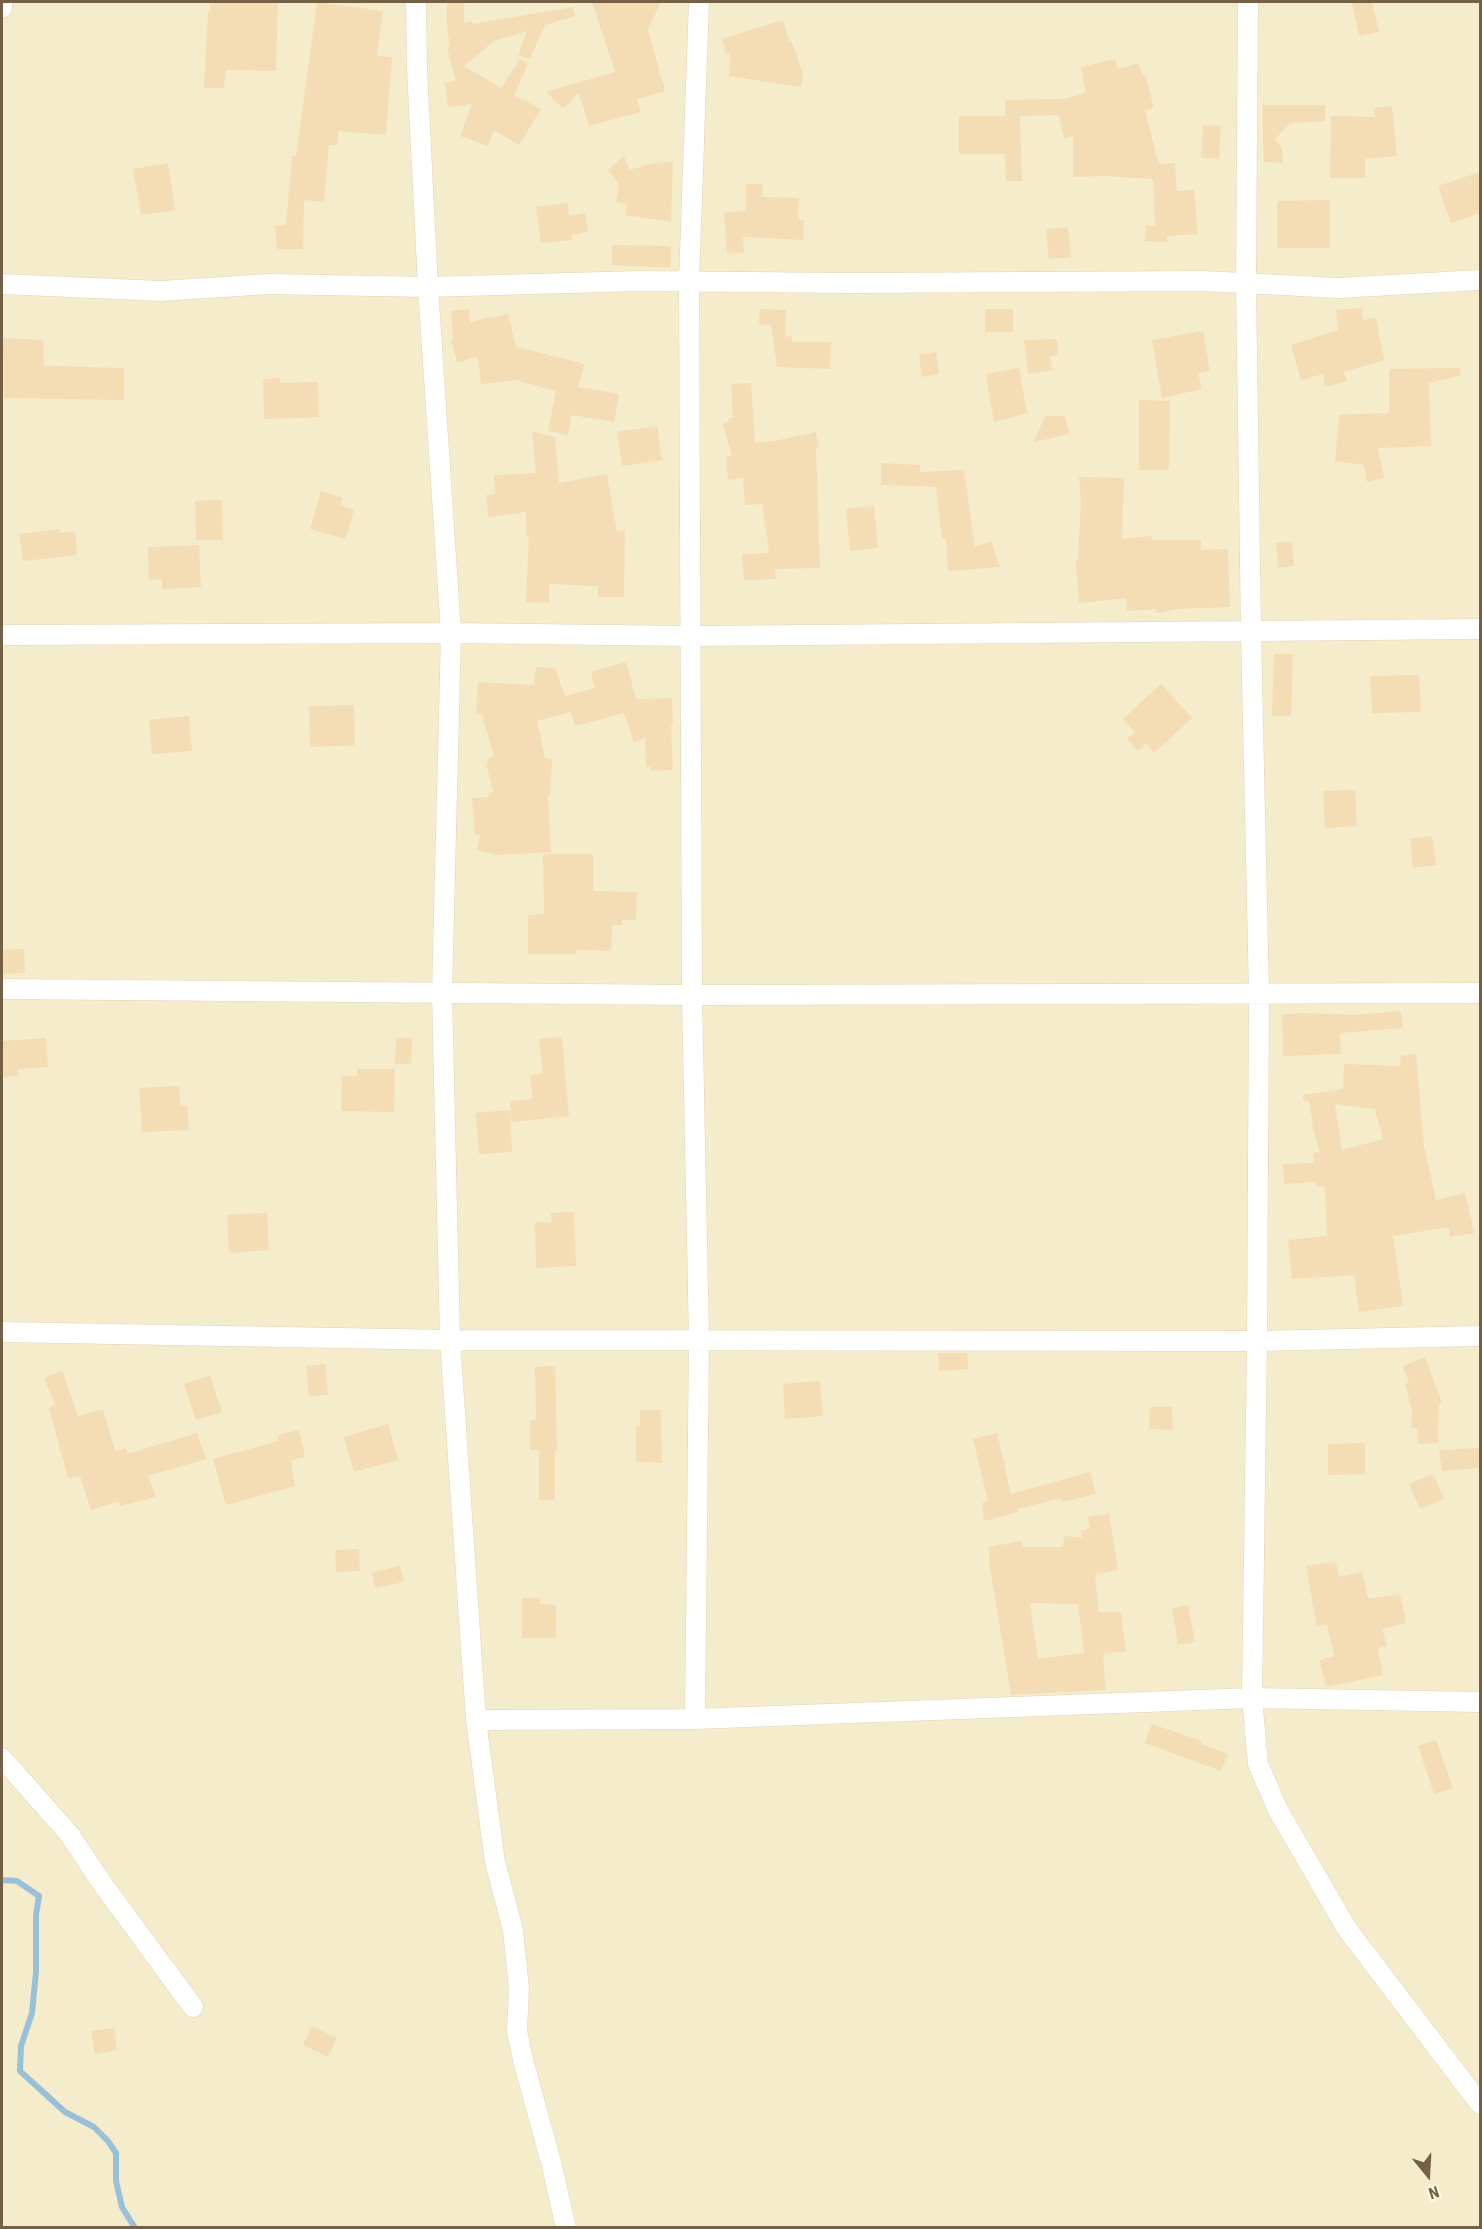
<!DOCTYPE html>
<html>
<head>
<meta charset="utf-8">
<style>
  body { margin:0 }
  #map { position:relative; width:1482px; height:2229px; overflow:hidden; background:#fdf8de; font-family:"Roboto Condensed",sans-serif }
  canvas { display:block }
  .frame { position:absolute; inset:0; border:3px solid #746145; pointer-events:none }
  .north { position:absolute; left:1398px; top:2145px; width:60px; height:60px; -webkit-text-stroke:4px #fffbe5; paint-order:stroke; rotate:162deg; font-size:16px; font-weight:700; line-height:24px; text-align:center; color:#746145 }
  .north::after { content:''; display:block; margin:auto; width:21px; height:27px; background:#746145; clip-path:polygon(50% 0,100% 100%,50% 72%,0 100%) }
</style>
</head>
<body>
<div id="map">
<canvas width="1482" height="2229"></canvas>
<div class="frame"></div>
<div class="north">N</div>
</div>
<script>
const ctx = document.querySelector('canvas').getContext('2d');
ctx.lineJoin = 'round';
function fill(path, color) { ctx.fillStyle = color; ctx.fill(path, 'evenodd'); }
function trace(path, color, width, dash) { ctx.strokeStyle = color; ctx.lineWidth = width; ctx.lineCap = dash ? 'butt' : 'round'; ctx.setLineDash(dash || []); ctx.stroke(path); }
fill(new Path2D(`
  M2,2H1480V2227H2Z`), '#f5eccc');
trace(new Path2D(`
  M2,1880L17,1881L39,1896L36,1915V1972L32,2013L21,2046L20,2071L65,2112L94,2127L108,2141L116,2153V2181L122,2207L135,2228`), '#98c0d9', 6);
fill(new Path2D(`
  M209,2H278L276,71L226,70L224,88H204L208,12H211Z
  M317,2L383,11L377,56L392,57L386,135L338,131V145H329L324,202L304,200L303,249H277L275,226L286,225L292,156H296Z
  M447,2H464V23L472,21L473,24L573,7L575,16L545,25L530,59L518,55L527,31L494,41L464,66L501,88L520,59L528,64L514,95L541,109L519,145L494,130L488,146L460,136L472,104L448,107L445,83L456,81L447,47L450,46L447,27Z
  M592,2H661L648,29L665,91L637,99L640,112L589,126L579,93L563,109L546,92L615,72Z
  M1352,2H1372L1379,32L1359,36Z
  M783,20L789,43L792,42L803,74L801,87L729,76L730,53L726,55L722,39Z
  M1115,59L1118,69L1139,63L1142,75H1145L1154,108L1145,110L1159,164L1175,163L1177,191L1194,190L1198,234L1167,236V242L1145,241L1146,226H1155L1153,179L1105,176L1073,177V136L1064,138L1059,115L1020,116L1022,181H1006L1005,154H959V116H1005V100L1064,99L1086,93L1081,67Z
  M1262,105H1325V121L1290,123L1275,139L1282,148L1283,163L1264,162Z
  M1392,106L1397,156L1365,159V178H1330L1331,116L1375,117L1374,108Z
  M1203,125L1221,126L1219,159L1201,158Z
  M624,156L629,170L654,163L673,162L671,222L625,215L627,204L616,202L619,184L608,170Z
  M168,163L175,210L141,215L133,169Z
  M1480,172V213L1451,223L1438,186Z
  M746,184H763L762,197L799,198L798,220H804L803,240L743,237L744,252L727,254L724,213L746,211Z
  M1330,200V248H1277V201Z
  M568,203L569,216L585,213L588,232L572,235V240L541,243L536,207Z
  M1068,227L1071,257L1049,259L1046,229Z
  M612,245L671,246V268L612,265Z
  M1362,308L1363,320L1376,318L1384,360L1344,372L1347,381L1325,387L1323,374L1301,380L1291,345L1338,330L1336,310Z
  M469,309L470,323L491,316L492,318L508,314L516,347L585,364L578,387L619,394L614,422L572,415L568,435L548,431L556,391L516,380L481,384L478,357L457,362L451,340L453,339L451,311Z
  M760,309L786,310L785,337L791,336L792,342H831L830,369L777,367L771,325L759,324Z
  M985,309H1013V332H985Z
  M1203,331L1210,371L1198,373L1202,389L1162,398L1152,340Z
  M3,338L43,340L44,366L124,368V400L4,398Z
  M1057,339L1058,355L1050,356L1052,370L1028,374L1024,340Z
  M936,352L939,374L922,377L919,355Z
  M1019,368L1027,413L994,422L986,374Z
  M1460,368L1461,375L1429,383L1431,446L1378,448L1384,478L1367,482L1364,465L1335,461L1339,415L1389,413V369Z
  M280,378V383L318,382L319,417L264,419L263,379Z
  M751,383L755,443L774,441L816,432L819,448L816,449L820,568L775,569L776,579L744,580L742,554L769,553L762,504L745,505L743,478L728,480L726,457L732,456L723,424L729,422L728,419L733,417L731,384Z
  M1139,400L1170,401L1169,470H1139Z
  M1045,416H1065L1069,434L1034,442Z
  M657,426L662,460L622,466L617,432Z
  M532,432L555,437L559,483L607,474L617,532L625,530L624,597H598V586L549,584V603L526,602L529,536H526V512L488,517L486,495L495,494L494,475L536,473Z
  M881,463L920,465V472L964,470L975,547L991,541L1000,567L948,571L946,538L942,539L936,487L881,485Z
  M1079,477L1124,478L1122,539L1151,536L1152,540H1201V550L1228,549L1230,607L1177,609L1157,613L1156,609L1127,611L1126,598L1079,603L1076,560H1078L1081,502Z
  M321,491L343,498L340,506L354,510L345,539L310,529Z
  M222,500L223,540H196L195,501Z
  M874,506L878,548L850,551L846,509Z
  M59,529L60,533L75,531L77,555L23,561L19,534Z
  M1284,542H1292L1294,566L1278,568L1276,543Z
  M199,545L201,587L162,589V579L149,580L148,547Z
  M1274,654H1293L1291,716H1272Z
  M626,662L636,699L672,698L673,725H671L673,770L651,771V767H646L645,738L634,742L624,713L575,726L571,712L537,721L545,758L552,759L550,796L548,795L551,852L497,855L477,850L480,835H475L472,798L489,797V793L494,792L486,764L488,763L487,759L494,757L482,714H476L478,682L534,685L536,667L555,668L565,696L595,688L591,672Z
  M1419,675L1421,712L1372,713L1370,676Z
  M1161,684L1192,718L1154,753L1146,744L1138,751L1127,739L1135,732L1123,719Z
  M354,705L355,745L310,747L309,706Z
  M189,716L192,751L152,754L149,720Z
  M1355,790L1357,826L1325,828L1323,791Z
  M1432,836L1436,865L1413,868L1410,839Z
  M543,854H593V891L637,892L636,920H622V925H612L611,951L576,950L577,954H528V915L544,914Z
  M24,949L25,973L2,974V950Z
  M1401,1011L1403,1028L1340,1033L1341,1054L1283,1056L1282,1015L1299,1013L1356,1015Z
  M562,1037L569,1116L511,1122L510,1101L533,1099L530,1075L543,1073L539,1039Z
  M46,1038L48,1067L18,1069V1076L2,1077V1041Z
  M396,1038H412L411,1064H395Z
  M1416,1054L1424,1146L1436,1200L1465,1193L1474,1233L1450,1237L1449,1227L1393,1236L1403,1306L1359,1312L1354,1275L1292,1279L1288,1240L1327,1236L1325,1186L1317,1187L1316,1182L1284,1184L1283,1164L1314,1163L1313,1153L1320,1152L1313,1128L1309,1101L1303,1100V1095L1343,1089L1344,1064L1401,1066L1400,1056ZM1335,1104L1375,1109L1383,1139L1342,1150Z
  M357,1069H395L394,1112L341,1111L342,1076H357Z
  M179,1086L180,1106L187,1105L189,1130L142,1132L139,1088Z
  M510,1110L512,1152L479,1154L476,1113Z
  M574,1212L576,1266L536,1268L535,1222H551V1213Z
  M267,1213L269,1250L229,1253L227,1215Z
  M938,1353H967L968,1369L939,1371Z
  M1425,1357L1442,1403L1439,1405L1438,1443L1418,1444L1417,1428H1411L1412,1410L1405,1384L1409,1383L1403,1366Z
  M325,1364L328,1395L309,1396L306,1366Z
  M555,1366L557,1450H555V1500H539V1450H530V1421L536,1420L535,1367Z
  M62,1371L78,1416L103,1409L115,1451L126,1448L127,1454L197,1433L206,1459L148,1476L156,1497L120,1506L119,1501L91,1510L80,1476L68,1478L49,1407L55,1405L44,1378Z
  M210,1376L222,1412L196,1420L184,1384Z
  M820,1381L823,1416L785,1419L783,1384Z
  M1150,1407H1172L1173,1430L1149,1429Z
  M640,1410H661L662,1463L636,1462V1426H640Z
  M388,1424L398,1460L354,1472L344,1437Z
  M299,1430L305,1457L291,1460L295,1486L226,1505L213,1459L279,1441L278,1435Z
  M997,1433L1011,1494L1090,1472L1096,1494L1062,1502L1061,1498L1018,1509V1512L984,1521L982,1503L988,1501L973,1439Z
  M1365,1443V1474L1328,1475V1444Z
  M1480,1448V1468L1442,1471L1439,1450Z
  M1433,1474L1444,1499L1420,1509L1409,1484Z
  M1109,1514L1118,1570L1095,1574L1099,1612H1121L1126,1651L1103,1654L1106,1690L1011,1695L989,1562V1547L1022,1541L1023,1547H1063L1064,1536L1082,1538L1081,1530L1090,1529L1088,1517ZM1030,1603L1078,1604L1084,1653L1038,1659Z
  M359,1549L360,1571L336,1572L335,1550Z
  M1336,1562L1339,1577L1362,1572L1368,1599L1400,1594L1406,1623L1382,1629L1387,1646L1378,1648L1383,1675L1326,1687L1319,1660L1334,1656L1327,1624L1317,1627L1306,1566Z
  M400,1566L404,1582L375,1588L372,1572Z
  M522,1598H540V1604L556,1605V1638H522Z
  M1188,1605L1195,1642L1178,1645L1172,1608Z
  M1152,1724L1202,1741L1201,1744L1228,1754L1221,1771L1145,1743Z
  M1436,1740L1453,1788L1434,1794L1418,1746Z
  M312,2026L337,2038L328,2057L303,2045Z
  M114,2028L117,2050L95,2054L91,2031Z`), '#f4dcb5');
const street = new Path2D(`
  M1248,2L1246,283L1251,632L1259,994L1257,1341L1252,1698L1258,1764L1278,1810L1347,1929L1480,2104
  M2,8V2
  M1480,280L1339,288L1203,281L852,283L639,281L428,287L451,633L442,993L450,1340L476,1720L695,1719L1252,1698L1480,1702
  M2,284L161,291L269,284L428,287L417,69L416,2
  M2,635L451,633L691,636L1480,629
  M2,989L692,995L1480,993
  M2,1332L450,1340L1257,1341L1480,1336
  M695,1719L699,1339L692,995L689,281L699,2
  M476,1720L495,1862L513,1930L519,1989L517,2031L523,2060L551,2162L566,2228
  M2,1758L70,1835L101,1882L193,2007`);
trace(street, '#ded3b7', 21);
trace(street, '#fff', 20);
</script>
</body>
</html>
